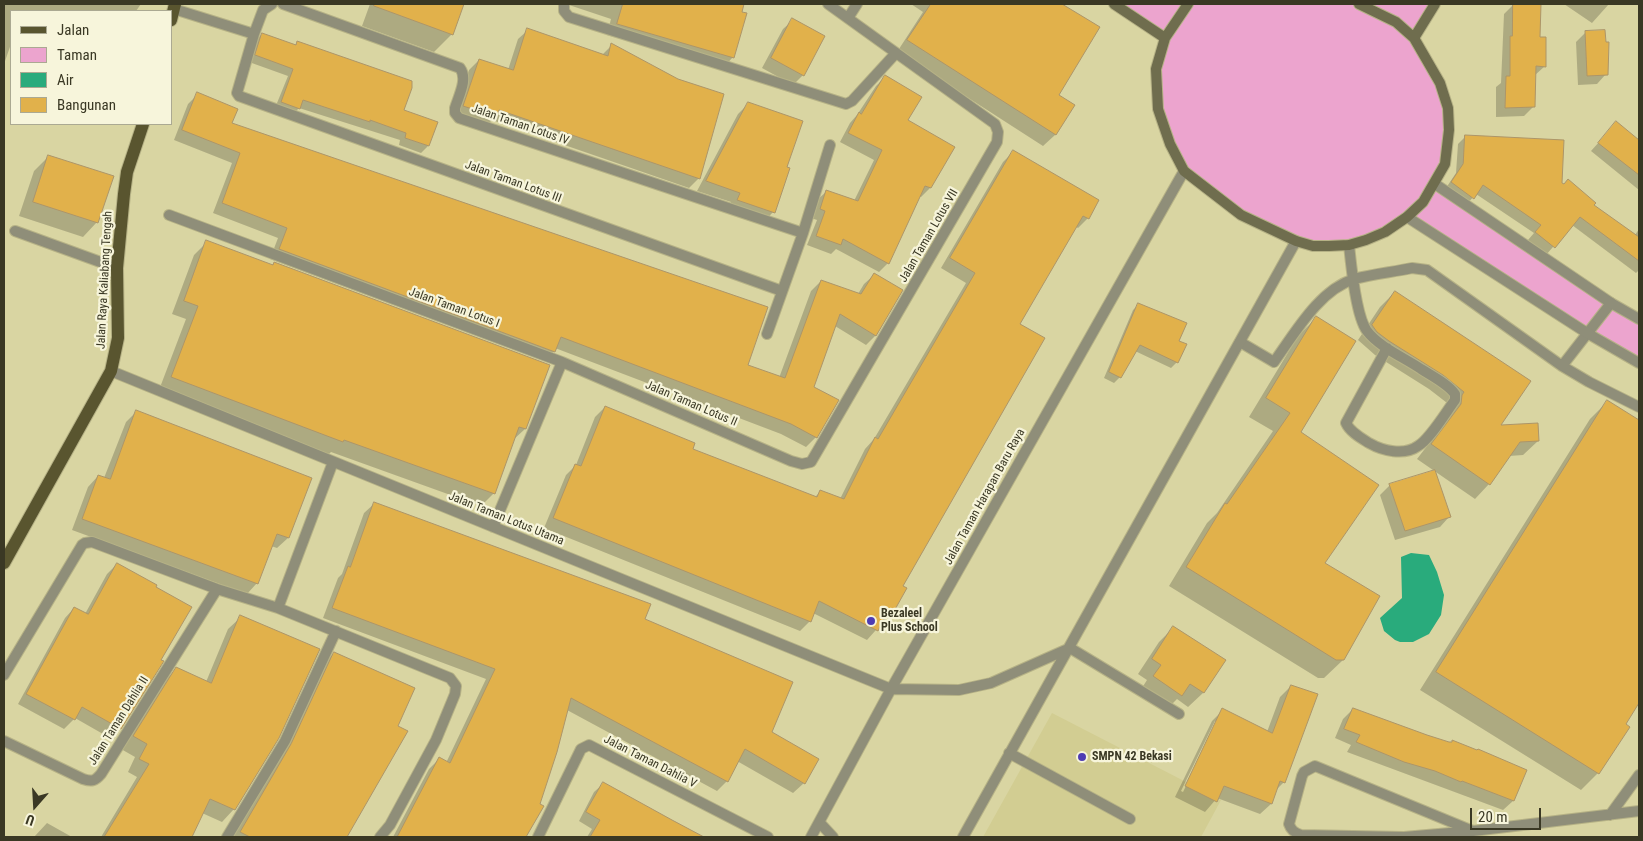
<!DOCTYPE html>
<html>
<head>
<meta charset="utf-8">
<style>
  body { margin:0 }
  #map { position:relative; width:1643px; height:841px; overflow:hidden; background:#d9d5a2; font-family:"Roboto Condensed",sans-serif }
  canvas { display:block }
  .frame { position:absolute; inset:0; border:5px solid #3a3824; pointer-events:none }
  .legend { position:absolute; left:10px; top:10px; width:162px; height:115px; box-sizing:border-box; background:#f7f5db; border:1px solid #aba992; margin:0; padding:6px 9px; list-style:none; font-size:15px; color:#3a3824 }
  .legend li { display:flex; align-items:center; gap:10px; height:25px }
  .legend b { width:25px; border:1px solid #aba992 }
  .north { position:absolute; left:10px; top:781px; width:50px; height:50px; -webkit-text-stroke:4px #f7f5db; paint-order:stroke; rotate:199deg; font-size:14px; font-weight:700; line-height:20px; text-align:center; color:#3a3824 }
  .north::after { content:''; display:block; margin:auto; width:18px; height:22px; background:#3a3824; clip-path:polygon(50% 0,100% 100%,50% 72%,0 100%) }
  .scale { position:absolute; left:1470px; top:808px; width:71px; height:22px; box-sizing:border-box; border:2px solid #3a3824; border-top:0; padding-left:6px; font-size:15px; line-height:18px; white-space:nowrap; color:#3a3824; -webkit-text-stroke:4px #f7f5db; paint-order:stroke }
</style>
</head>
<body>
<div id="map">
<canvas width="1643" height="841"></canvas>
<div class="frame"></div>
<ul class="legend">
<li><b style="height:6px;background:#59552f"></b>Jalan</li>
<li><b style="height:14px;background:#eca4ce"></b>Taman</li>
<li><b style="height:14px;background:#29ab7c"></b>Air</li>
<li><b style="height:14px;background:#e1b14b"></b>Bangunan</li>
</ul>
<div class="north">U</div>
<div class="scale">20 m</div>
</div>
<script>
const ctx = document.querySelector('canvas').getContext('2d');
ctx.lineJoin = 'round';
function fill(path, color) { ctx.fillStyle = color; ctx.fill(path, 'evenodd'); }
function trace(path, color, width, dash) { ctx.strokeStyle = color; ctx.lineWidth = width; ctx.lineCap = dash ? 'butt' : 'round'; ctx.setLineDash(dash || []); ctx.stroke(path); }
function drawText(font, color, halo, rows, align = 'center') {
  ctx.font = font + ' "Roboto Condensed",sans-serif'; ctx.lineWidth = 4.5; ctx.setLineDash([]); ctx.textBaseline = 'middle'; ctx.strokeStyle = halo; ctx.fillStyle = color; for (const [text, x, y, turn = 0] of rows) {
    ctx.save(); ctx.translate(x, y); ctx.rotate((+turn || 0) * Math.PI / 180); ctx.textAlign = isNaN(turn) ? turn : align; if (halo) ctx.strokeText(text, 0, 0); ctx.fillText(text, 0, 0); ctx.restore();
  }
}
fill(new Path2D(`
  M1052,713L1221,800L1201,837H983Z`), '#d2cd92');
fill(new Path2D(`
  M1114,4H1435L1414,38L1440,83L1449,130L1435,184L1639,319V363L1407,217L1349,245H1311L1241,215L1184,171L1158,109L1156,69L1165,38Z`), '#eca4ce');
fill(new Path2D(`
  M1411,553L1429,555L1437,572L1444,595L1441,615L1429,634L1413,642H1400L1395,640L1384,631L1380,618L1402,598L1401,557Z`), '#29ab7c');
fill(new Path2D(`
  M4,4H141L136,11H11V44L4,64Z
  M370,4H463L452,34L434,52L362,26Z
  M566,4H743L740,13L733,57L723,68L607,35L611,19Z
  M911,4H1034L1039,7L1043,4H1059L1098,27L1057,96L1073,106L1055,135L1043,146L897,52L923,12Z
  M1514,4L1540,5L1538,38L1545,66L1534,76V106L1524,116L1496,117V87L1501,83L1504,14Z
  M1564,4H1609L1592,23Z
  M793,20L803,75L793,85L762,68L783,29Z
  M528,30L602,55L612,45L699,178L689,188L492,120L486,126L454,115L469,70L479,60L508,70L518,39Z
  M1586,32L1606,74L1597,84L1578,85L1576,42Z
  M262,34L294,46L297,43L403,111L436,123L428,146L421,153L399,145L400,140L299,108L292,115L275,108L288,76L249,62L255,41Z
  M885,77L907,120L930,188L921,197L919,196L888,263L879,272L836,249L831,254L807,245L817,220L811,218L817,200L827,191L854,201L874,160L840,142L850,123L857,115L876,86Z
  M198,94L230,123L747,365L779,378L811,291L821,281L858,294L864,284L874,275L876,335L866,345L835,326L813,388L816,437L806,447L781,434L555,348L554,351L544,361L270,259L278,238L213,213L232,163L174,140L188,104Z
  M748,104L773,212L764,222L728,209L731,202L697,191L738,114Z
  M1616,123L1639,142V190L1591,151Z
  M1466,136L1561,184L1635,235L1639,229V270L1636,273L1572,225L1546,255L1528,240L1534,233L1476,194L1465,206L1444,191L1456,173L1458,144Z
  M1013,152L1088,218L1078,228L1075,226L1019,324L901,586L892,612L867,640L813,613L810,621L800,631L544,528L566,475L576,465L595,417L605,407L691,450L815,497L821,491L840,499L865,449L874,439L966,283L941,268L1003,162Z
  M49,156L97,222L83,237L19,216L34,171Z
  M207,242L271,266L274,263L549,366L525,429L513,440L494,493L481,506L331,452L329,454L159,390L186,319L172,314L194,255Z
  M1395,292L1499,426L1538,441L1523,455L1509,456L1489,484L1475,499L1417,459L1447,420L1451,406L1429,389L1375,355L1358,340L1380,307Z
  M1139,304L1178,342L1177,362L1171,368L1135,351L1120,377L1114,383L1104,378L1133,310Z
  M1316,318L1299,432L1343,660L1324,678H1318L1169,586L1207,523L1217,513L1273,431L1249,417L1298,336Z
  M1607,402L1639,422V702L1624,725L1598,773L1581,790L1420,690L1590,419Z
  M136,412L310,479L288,538L277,548L271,546L257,583L247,594L72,530L88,487L98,476L104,478L126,422Z
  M1390,485L1449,517L1440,527L1395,540L1380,495Z
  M375,503L644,620L770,733L804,783L793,793L737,761L727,781L717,791L567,710L539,805L542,807L524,837H393L429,769L439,759L446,763L486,679L323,618L338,578L342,574L364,513Z
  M117,564L120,728L110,738L75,718L64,729L18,704L65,618L74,608L85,614L107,574Z
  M241,617L234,809L222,822L202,813L190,837H101L137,777L128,772L135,757L121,749L164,681L177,668L206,682L228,629Z
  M1174,627L1224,661L1203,693L1188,707L1177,699L1167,709L1140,691L1147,680L1138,674L1159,642Z
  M334,653L397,726L406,732L345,837H233L280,757L323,664Z
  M1291,686L1284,782L1275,791L1271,804L1260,814L1217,798L1205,812L1175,797L1212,721L1223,710L1267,732L1280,697ZM1215,721H1218L1183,792L1181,791Z
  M1353,709L1525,771L1513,801L1503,810L1347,752L1351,745L1335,738L1343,719Z
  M603,784L701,837H587L592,829L579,821L594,792Z
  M47,823L72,837H34Z`), '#0003');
const building = new Path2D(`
  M374,4H464L453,35L374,6Z
  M623,4H744L742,12L747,13L734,58L617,24Z
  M931,4H1062L1100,27L1059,95L1075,105L1056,135L907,40Z
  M1513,4H1541L1540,37H1546V67L1536,66L1535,107L1505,108L1506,76H1510V36H1512Z
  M792,18L825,36L804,76L771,58Z
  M527,28L608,56L611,43L678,79L724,94L700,179L499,110L497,117L463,106L479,59L513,70Z
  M1605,30L1606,42H1609L1608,75L1587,76L1585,31Z
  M262,33L296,45L297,41L412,81V88L404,110L438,122L429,146L405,138L406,133L370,120V122L303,100L300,109L281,102L293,69L255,55Z
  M885,75L922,97L908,120L955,147L931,188L925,186L889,264L843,239L841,245L816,236L825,211L820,209L826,190L858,201L882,150L848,133L859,112L861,114Z
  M197,92L238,109L232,123L768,307L748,365L785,378L821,280L861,294L874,273L903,290L876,336L840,314L814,387L839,400L817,438L791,424L561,337L555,352L279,249L287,228L222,203L240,153L182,130Z
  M748,102L803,121L787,167L790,168L775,213L737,200L740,193L706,181Z
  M1616,121L1639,140V175L1598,143Z
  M1465,135L1564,140L1562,183L1564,184L1568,179L1596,203L1594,205L1639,237V261L1580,217L1555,248L1535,232L1541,225L1483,185L1474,199L1451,182L1463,164Z
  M1013,150L1099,200L1089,219L1083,216L1020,324L1045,338L903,586L907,588L893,613L888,610L878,631L819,601L811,622L553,518L575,464L581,466L605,406L695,443L693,449L817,497L820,490L844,499L875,437L878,439L975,273L950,258Z
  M48,155L114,176L98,223L33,202Z
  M206,240L273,265L274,262L550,365L526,429L519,427L495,494L344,440L343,442L171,377L198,306L184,301Z
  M1395,291L1531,381L1501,425L1538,423L1539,441L1520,442L1490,485L1431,444L1461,404L1462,395L1464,392L1443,375L1389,341L1377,332L1372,325Z
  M1138,303L1187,323L1179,341L1187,344L1178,363L1140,345L1121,378L1109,372Z
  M1316,316L1356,341L1301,432L1379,485L1325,563L1380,596L1344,660H1336L1186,567L1225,503L1227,504L1290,413L1266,398Z
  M1607,400L1639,420V703L1626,724L1630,727L1599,774L1436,672Z
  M136,410L312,478L289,538L277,534L258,584L82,519L98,475L110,479Z
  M1435,470L1451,517L1405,531L1389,484Z
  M374,502L651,604L645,619L793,682L772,732L819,759L805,784L745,749L728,782L571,698L557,752L540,804L544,806L526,837H397L439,757L450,763L495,669L332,608L348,566L350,567Z
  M117,563L157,585L156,587L192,607L161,660L164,661L121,729L82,707L75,720L26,694L74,607L88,614Z
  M240,615L320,649L279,738L235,810L210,799L192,837H104L149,764L139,759L147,744L133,736L176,667L211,683Z
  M1173,626L1226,660L1204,693L1190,684L1182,696L1153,676L1161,665L1152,659Z
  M334,652L415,688L398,726L408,731L347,837H250L240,832L291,744Z
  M1291,685L1318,694L1285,783L1280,781L1272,804L1224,786L1217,802L1185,786L1222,708L1272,733Z
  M1353,708L1427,735L1449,742H1452V740L1477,750L1478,749L1527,770L1514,801L1462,781L1461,782L1435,771L1404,762L1356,742L1360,735L1344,729Z
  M603,782L672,820L704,837H590L600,820L586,812Z`);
fill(building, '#e1b14b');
trace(building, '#ac9569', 1);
const lane = new Path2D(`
  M15,231L117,268
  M1349,245C1351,264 1356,317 1367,331C1379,347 1405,358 1421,369C1432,376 1448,384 1455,394V400C1446,412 1430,439 1418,446C1404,456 1383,451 1369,443C1361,438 1350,432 1346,423L1387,348
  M1240,342L1274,362C1295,333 1319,290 1354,279C1373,274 1393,272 1412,268L1427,270L1562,366L1589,382L1639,407
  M1562,366L1611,303`);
const street = new Path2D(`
  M272,4L263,10L254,34L237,93L239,96L782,291
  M283,4L460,68C468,79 459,95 455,108V113L459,118L803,233
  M564,4V11L569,17L846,104L852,101L896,53
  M174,9L254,34
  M848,18L857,4
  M1435,184L1611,303L1639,319
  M169,215L562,362L791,461L802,464L811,462L997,142L998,132L995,124L828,4
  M1407,217L1587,333L1639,363
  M767,334L803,233L830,145
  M111,371L891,689L959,690L991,683L1070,648L1179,714
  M493,527L562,362
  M278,608L333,462
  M4,675L82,545L85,543L92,542L217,589L278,608L450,678L456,686L455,694L436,740L390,825L380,837
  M4,741L83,779C92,782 95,781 101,774L217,589
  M1009,753L1130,819
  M1610,815L1639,775
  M820,823L833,837
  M1473,831L1315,766L1304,772L1302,776L1289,824C1291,830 1294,833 1301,835L1404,837L1473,831L1639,811
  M227,837L285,741L336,631
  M538,837L581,749L589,745L768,837
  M811,837L891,689L1184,171
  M963,837L1296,241`);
const secondary = new Path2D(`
  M1114,4L1165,38
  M1188,4L1165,38L1156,69L1158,109L1170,144L1184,171L1241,215L1296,241L1313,246H1329L1349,245L1366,240L1385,232L1407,217L1423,202L1445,164L1449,130L1448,108L1440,83L1414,38L1396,22L1359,4
  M1414,38L1435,4`);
const primary = new Path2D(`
  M171,20L175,4
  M4,563L111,371L118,338L117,268L124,194L127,172L143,124`);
trace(lane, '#b6b286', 12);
trace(street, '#b6b286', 12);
trace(secondary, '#b6b286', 12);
trace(primary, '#b6b286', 14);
trace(lane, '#8f8e79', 10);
trace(street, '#8f8e79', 10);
trace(secondary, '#6f6d4e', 10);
trace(primary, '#59552f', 12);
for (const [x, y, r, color] of [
  [871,621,5,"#4e3cb3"],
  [1082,757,5,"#4e3cb3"]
]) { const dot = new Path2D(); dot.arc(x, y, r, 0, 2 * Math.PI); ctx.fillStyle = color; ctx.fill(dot); trace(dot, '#f7f5db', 2); }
drawText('12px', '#3a3824', '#f7f5db', [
  ["Jalan Taman Lotus IV",520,125,19],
  ["Jalan Taman Lotus III",513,182,20],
  ["Jalan Taman Lotus VII",929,236,-60],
  ["Jalan Raya Kaliabang Tengah",105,280,-87],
  ["Jalan Taman Lotus I",454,308,20],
  ["Jalan Taman Lotus II",691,404,23],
  ["Jalan Taman Harapan Baru Raya",985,497,-61],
  ["Jalan Taman Lotus Utama",506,519,22],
  ["Jalan Taman Dahlia II",119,721,-58],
  ["Jalan Taman Dahlia V",650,762,27]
]);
drawText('bold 12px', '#3a3824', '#f7f5db', [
  ["Bezaleel",881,614],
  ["Plus School",881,628],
  ["SMPN 42 Bekasi",1092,757]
], 'left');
</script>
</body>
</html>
